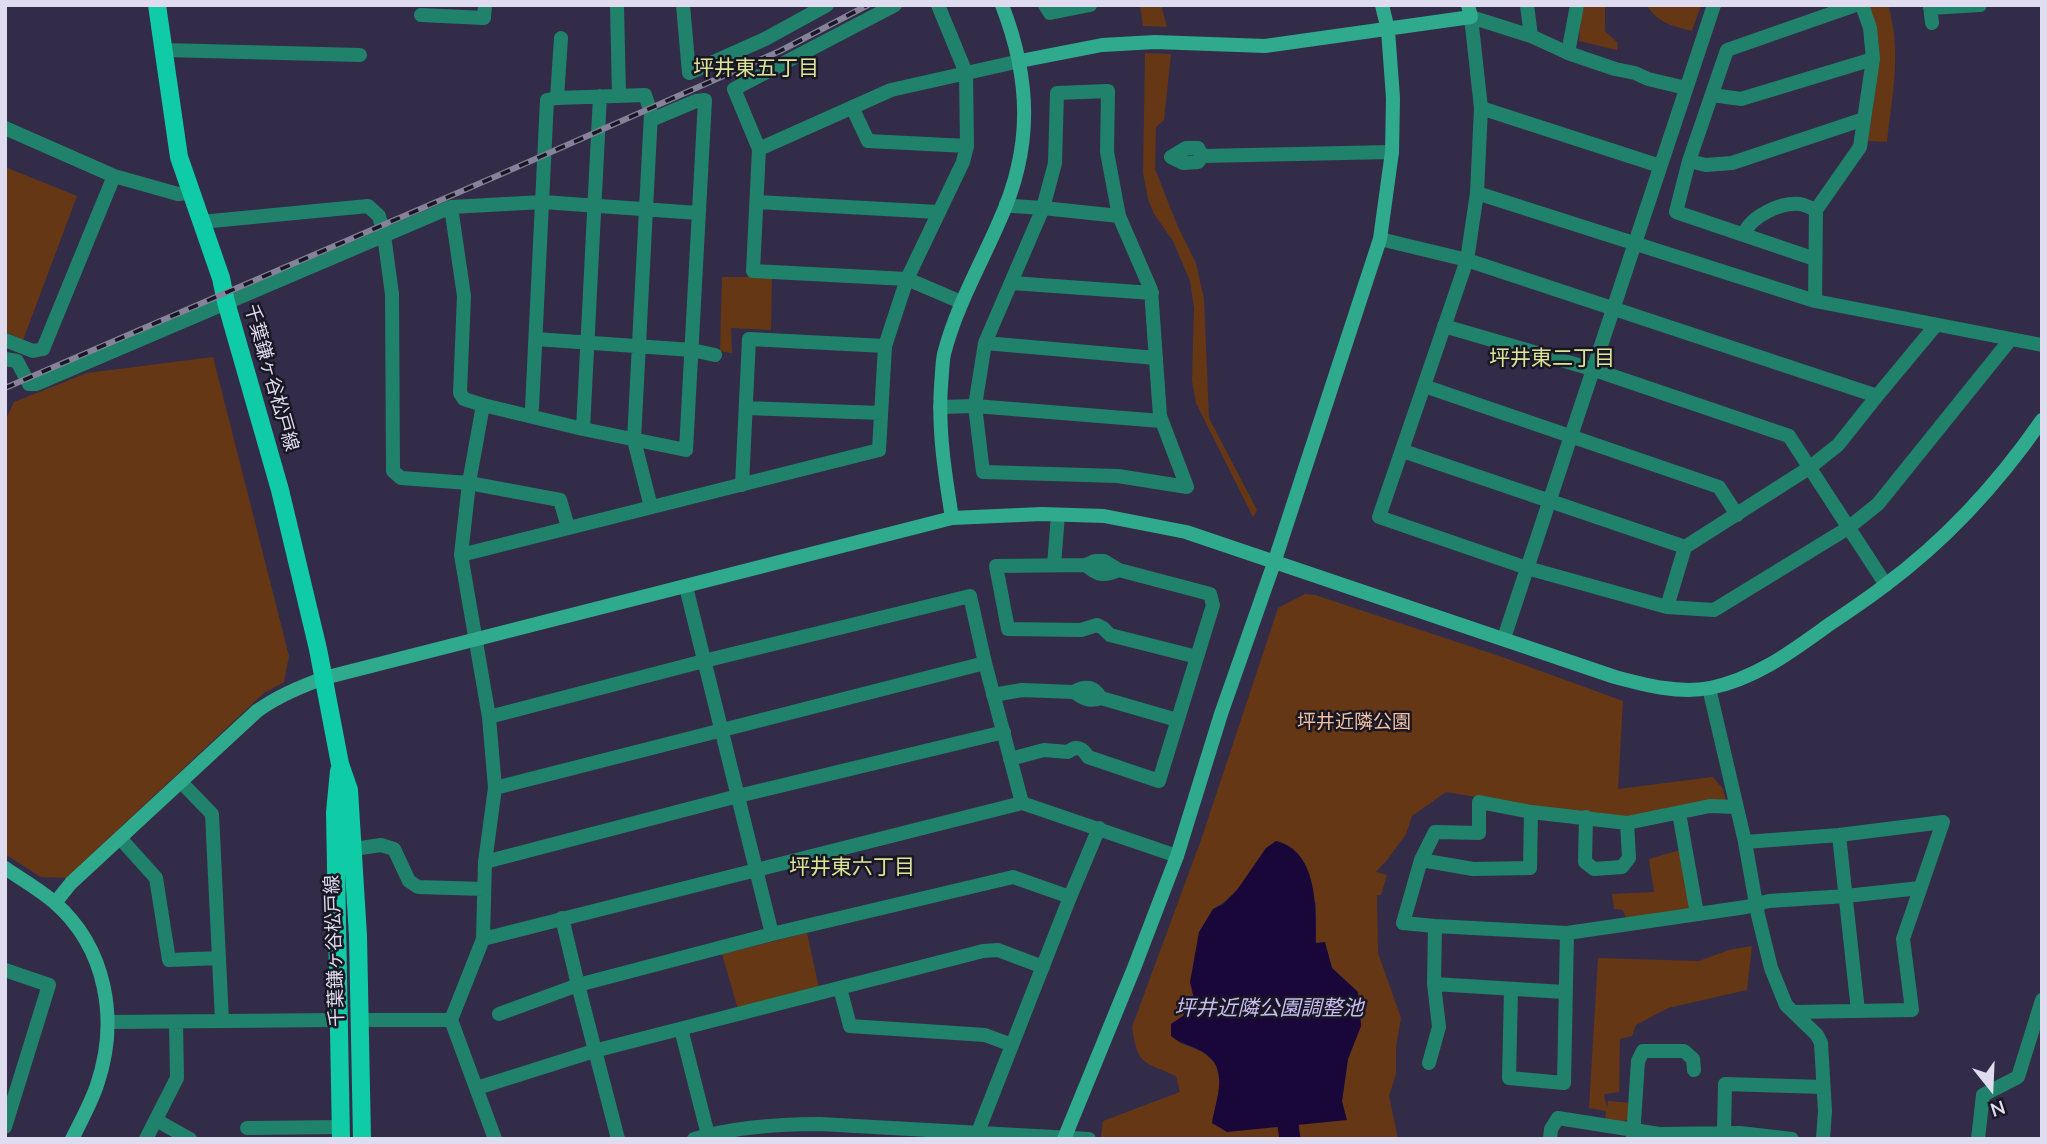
<!DOCTYPE html>
<html>
<head>
<meta charset="utf-8">
<style>
  body { margin:0 }
  #map { position:relative; width:2047px; height:1144px; overflow:hidden; background:#322c49; font-family:"Nunito Sans",sans-serif }
  canvas { display:block }
  .frame { position:absolute; inset:0; border:7px solid #dfdcef; pointer-events:none }
  .north { position:absolute; left:1956px; top:1053px; width:70px; height:70px; -webkit-text-stroke:5px #191724; paint-order:stroke; rotate:162deg; font-size:19px; font-weight:700; line-height:28px; text-align:center; color:#dfdcef }
  .north::after { content:''; display:block; margin:auto; width:24px; height:32px; background:#dfdcef; clip-path:polygon(50% 0,100% 100%,50% 72%,0 100%) }
</style>
</head>
<body>
<div id="map">
<canvas width="2047" height="1144"></canvas>
<div class="frame"></div>
<div class="north">N</div>
</div>
<script>
const ctx = document.querySelector('canvas').getContext('2d');
ctx.lineJoin = 'round';
function fill(path, color) { ctx.fillStyle = color; ctx.fill(path, 'evenodd'); }
function trace(path, color, width, dash) { ctx.strokeStyle = color; ctx.lineWidth = width; ctx.lineCap = dash ? 'butt' : 'round'; ctx.setLineDash(dash || []); ctx.stroke(path); }
function drawText(font, color, halo, rows, align = 'center') {
  ctx.font = font + ' "Nunito Sans","Noto Sans JP",sans-serif'; ctx.lineWidth = 5; ctx.setLineDash([]); ctx.textBaseline = 'middle'; ctx.strokeStyle = halo; ctx.fillStyle = color; for (const [text, x, y, turn = 0] of rows) {
    ctx.save(); ctx.translate(x, y); ctx.rotate((+turn || 0) * Math.PI / 180); ctx.textAlign = isNaN(turn) ? turn : align; if (halo) ctx.strokeText(text, 0, 0); ctx.fillText(text, 0, 0); ctx.restore();
  }
}
fill(new Path2D(`
  M1140,5H1161L1167,27L1143,26Z
  M1581,5H1605V31L1618,43L1617,50L1579,41Z
  M1646,5H1701L1692,31C1670,25 1660,24 1646,5Z
  M1869,5H1888C1902,51 1892,96 1887,142L1868,141C1874,96 1886,49 1869,5Z
  M1145,53L1171,54L1164,120L1156,127L1155,169L1178,227L1196,263L1204,299L1209,418L1257,510L1253,517L1196,403L1192,381L1194,308L1190,281L1173,241L1154,214L1148,199L1143,173Z
  M5,167L77,196L23,340L5,332Z
  M722,277H772L771,330L731,328L732,353L720,351Z
  M213,357L289,656L284,682L264,693L66,878L41,877L5,854V421L14,402L87,373Z
  M1305,594L1315,595L1505,658L1623,701L1618,789L1713,777L1723,789L1728,809L1624,821L1446,792L1412,816L1406,834L1388,859L1376,872L1387,875L1381,895H1377L1378,953L1401,1018L1396,1047V1074L1389,1096L1398,1139L1101,1138L1103,1121L1180,1092L1176,1076C1144,1061 1138,1067 1132,1027L1201,840L1278,608ZM1266,848L1316,903V943L1329,958L1332,968L1358,992L1361,1026L1348,1059L1342,1101L1212,1124L1220,1084L1216,1064L1203,1052L1180,1043L1171,1024L1183,1016L1194,998L1190,982L1213,909C1237,897 1252,870 1266,848Z
  M1680,850L1691,911L1627,920L1623,910L1614,909L1612,894L1654,892L1649,859Z
  M807,933L819,988L738,1009L722,954Z
  M1752,946L1747,990L1668,1008L1636,1025L1632,1036L1620,1039L1619,1092L1604,1094L1607,1108L1608,1101L1631,1103L1630,1118L1623,1122L1605,1120L1606,1111L1589,1108L1598,958L1699,961L1729,950Z`), '#663715');
fill(new Path2D(`
  M1276,841C1318,851 1316,908 1316,943L1325,942L1332,968L1358,992L1361,1026L1348,1059L1342,1101L1347,1120L1227,1132L1212,1123C1216,1098 1231,1067 1201,1051C1189,1044 1182,1045 1171,1036V1024L1183,1016L1194,998L1190,982L1199,932L1213,909L1223,904L1237,890L1266,848Z`), '#190739');
trace(new Path2D(`
  M1287,1118L1290,1139`), '#190739', 21);
trace(new Path2D(`
  M617,5L619,95
  M683,5L689,73L765,39L827,5
  M895,5L734,89L759,149L753,271L907,279L961,302
  M1045,5L1050,13L1090,5
  M1527,5L1531,36
  M1930,5L1932,23
  M1930,8L1980,5
  M421,15L484,18L485,5
  M164,50L360,55
  M1568,53L1577,5
  M1686,88L1648,79L1635,73L1615,69L1568,53L1531,36L1471,17L1481,108L1477,193L1467,260L1379,517L1527,568L1667,607L1714,610L1848,528L1878,504L2010,340
  M1712,95L1741,99L1873,59
  M557,98L561,38
  M852,107L868,141L967,146
  M1481,108L1660,166
  M5,128L114,176L178,194L190,193
  M759,149L891,90L1020,61
  M1202,156L1198,148H1186L1171,157L1183,163L1198,162L1202,156L1392,152
  M1689,161L1706,165L1732,163L1864,119
  M1477,193L1815,301L2042,345
  M757,202L938,212
  M1006,204L1013,206L1043,208L1055,163L1057,93L1108,91L1107,152L1119,216L1151,290L1160,416L1187,487L1118,476L983,472L975,406L985,343L1043,208L1119,216
  M451,207L464,296L460,393L464,399L483,405
  M201,222L368,206L379,216L384,235L392,294L393,471L401,478L469,483L461,555L489,717L495,788L485,862L483,939L451,1020
  M1744,234C1751,216 1781,202 1800,204C1805,205 1811,208 1816,210
  M1380,239L1467,260L1877,396
  M1815,259L1676,212L1689,161L1727,50L1856,5
  M1012,283L1152,293
  M1815,301L1816,210L1860,147L1873,59L1870,28L1862,5
  M1444,326L1592,369L1789,436L1886,585
  M536,339L692,350L715,355
  M5,340L33,351L43,349L114,176
  M985,343L1156,358
  M5,359L17,361L29,384H36L451,207L543,202L698,213
  M1424,386L1719,487L1737,515
  M940,407L975,406L1161,421
  M532,408L547,100L557,98L645,95L651,113L634,440L651,507
  M746,408L880,413
  M583,429L600,96
  M1403,451L1685,547
  M742,485L749,339L885,346
  M568,527L560,500L469,483L483,405L583,429L686,450L705,100L696,101L651,120
  M461,555L879,450L885,346L907,279L963,162L967,146L966,73L938,5
  M1054,565L1058,515
  M1086,565C1097,575 1104,577 1119,570
  M686,587L772,934
  M1667,607L1685,547L1809,468L1838,445L1877,396L1936,325
  M1504,638L1714,5
  M1709,688L1745,842L1758,915L1771,968L1786,1005L1817,1035L1821,1043L1825,1111L1823,1139
  M1074,692C1084,699 1089,702 1101,698
  M993,695L1022,690L1074,692C1085,685 1094,686 1101,698L1177,720
  M489,717L704,661L970,596L985,663L1022,803
  M1010,759L1044,750L1068,752C1076,745 1083,748 1088,757L1159,781L1213,605L1210,594L1119,570L1104,561H1095L1086,565L996,566L1008,629L1081,630L1097,625L1103,628L1110,635L1197,657
  M181,782L212,814L222,1021
  M495,788L985,663
  M1736,807L1710,806L1627,823L1531,812L1479,802V833L1435,832L1421,860L1403,923L1435,926L1567,933L1746,907L1769,901L1846,896L1920,888
  M1679,813L1697,914
  M1586,817L1585,862L1594,869L1622,867L1629,858L1627,823
  M1839,835L1858,1011
  M120,838L156,878L169,960L219,958
  M1745,842L1839,835L1943,822L1903,939L1912,1010L1794,1012
  M354,849L381,845L394,849L409,881L418,887L484,889
  M1421,860L1473,869L1530,868L1531,812
  M485,862L738,796L1004,732
  M562,918L578,985L618,1139
  M483,939L1022,803L1177,856
  M5,970L49,985L5,1127
  M1434,984L1564,992
  M840,988L850,1026L985,1035L1012,1045
  M1511,989L1509,1078L1564,1083L1567,933
  M499,1014L578,985L772,934L1013,877L1070,897
  M359,1020H451L495,1139
  M109,1022L339,1020
  M681,1029L708,1135
  M1429,1063L1439,1027L1434,984L1435,926
  M477,1088L594,1051L983,951L998,950L1043,967
  M156,1120L190,1139
  M247,1128L341,1127
  M978,1132L1070,897L1099,828
  M1724,1133L1725,1084L1823,1087
  M1633,1137L1638,1061L1643,1051H1684L1693,1059L1694,1070
  M146,1139L177,1078L176,1022
  M694,1139C734,1127 778,1124 820,1124L1089,1139
  M1550,1139L1551,1129L1558,1118L1659,1134L1740,1133L1792,1139
  M1978,1139L1983,1095L2018,1077L2042,1000`), '#21826b', 14);
trace(new Path2D(`
  M1020,61L1102,45L1155,42L1265,46L1471,17L1468,5
  M952,518C945,474 938,431 941,386C942,376 942,364 944,354C956,307 980,266 999,222C1033,148 1031,80 1002,5
  M5,868C21,879 39,889 54,902C107,948 119,1021 97,1085C91,1103 81,1121 72,1139
  M55,903L71,883L257,711C278,696 300,687 324,678L952,518L1042,514L1104,516L1186,532L1615,677C1645,685 1679,694 1710,688C1755,679 1791,652 1827,626C1846,613 1866,600 1884,586C1945,541 1999,482 2042,420
  M1064,1139L1134,968L1177,856L1221,714L1274,563L1380,239L1392,152L1393,98L1388,30L1382,5`), '#30aa8d', 14);
trace(new Path2D(`
  M157,5L179,157L221,278L226,302L280,490L318,649L340,764L349,790L358,936L362,1139
  M339,771L335,812L341,1139`), '#0fcba6', 18);
const rail = new Path2D(`
  M5,388L499,175L780,51L868,5`);
trace(rail, '#86829a', 6);
trace(rail, '#191724', 3.5, [10]);
drawText('19px', '#dfdcef', '#191724', [
  ["千葉鎌ヶ谷松戸線",270,378,74],
  ["千葉鎌ヶ谷松戸線",336,951,-92]
]);
drawText('19px', '#f3c1a2', '#191724', [
  ["坪井近隣公園",1354,723]
]);
drawText('21px', '#dce496', '#191724', [
  ["坪井東五丁目",756,70],
  ["坪井東二丁目",1552,360],
  ["坪井東六丁目",852,869]
]);
drawText('italic 21px', '#c8bef2', '#191724', [
  ["坪井近隣公園調整池",1269,1010]
]);
</script>
</body>
</html>
